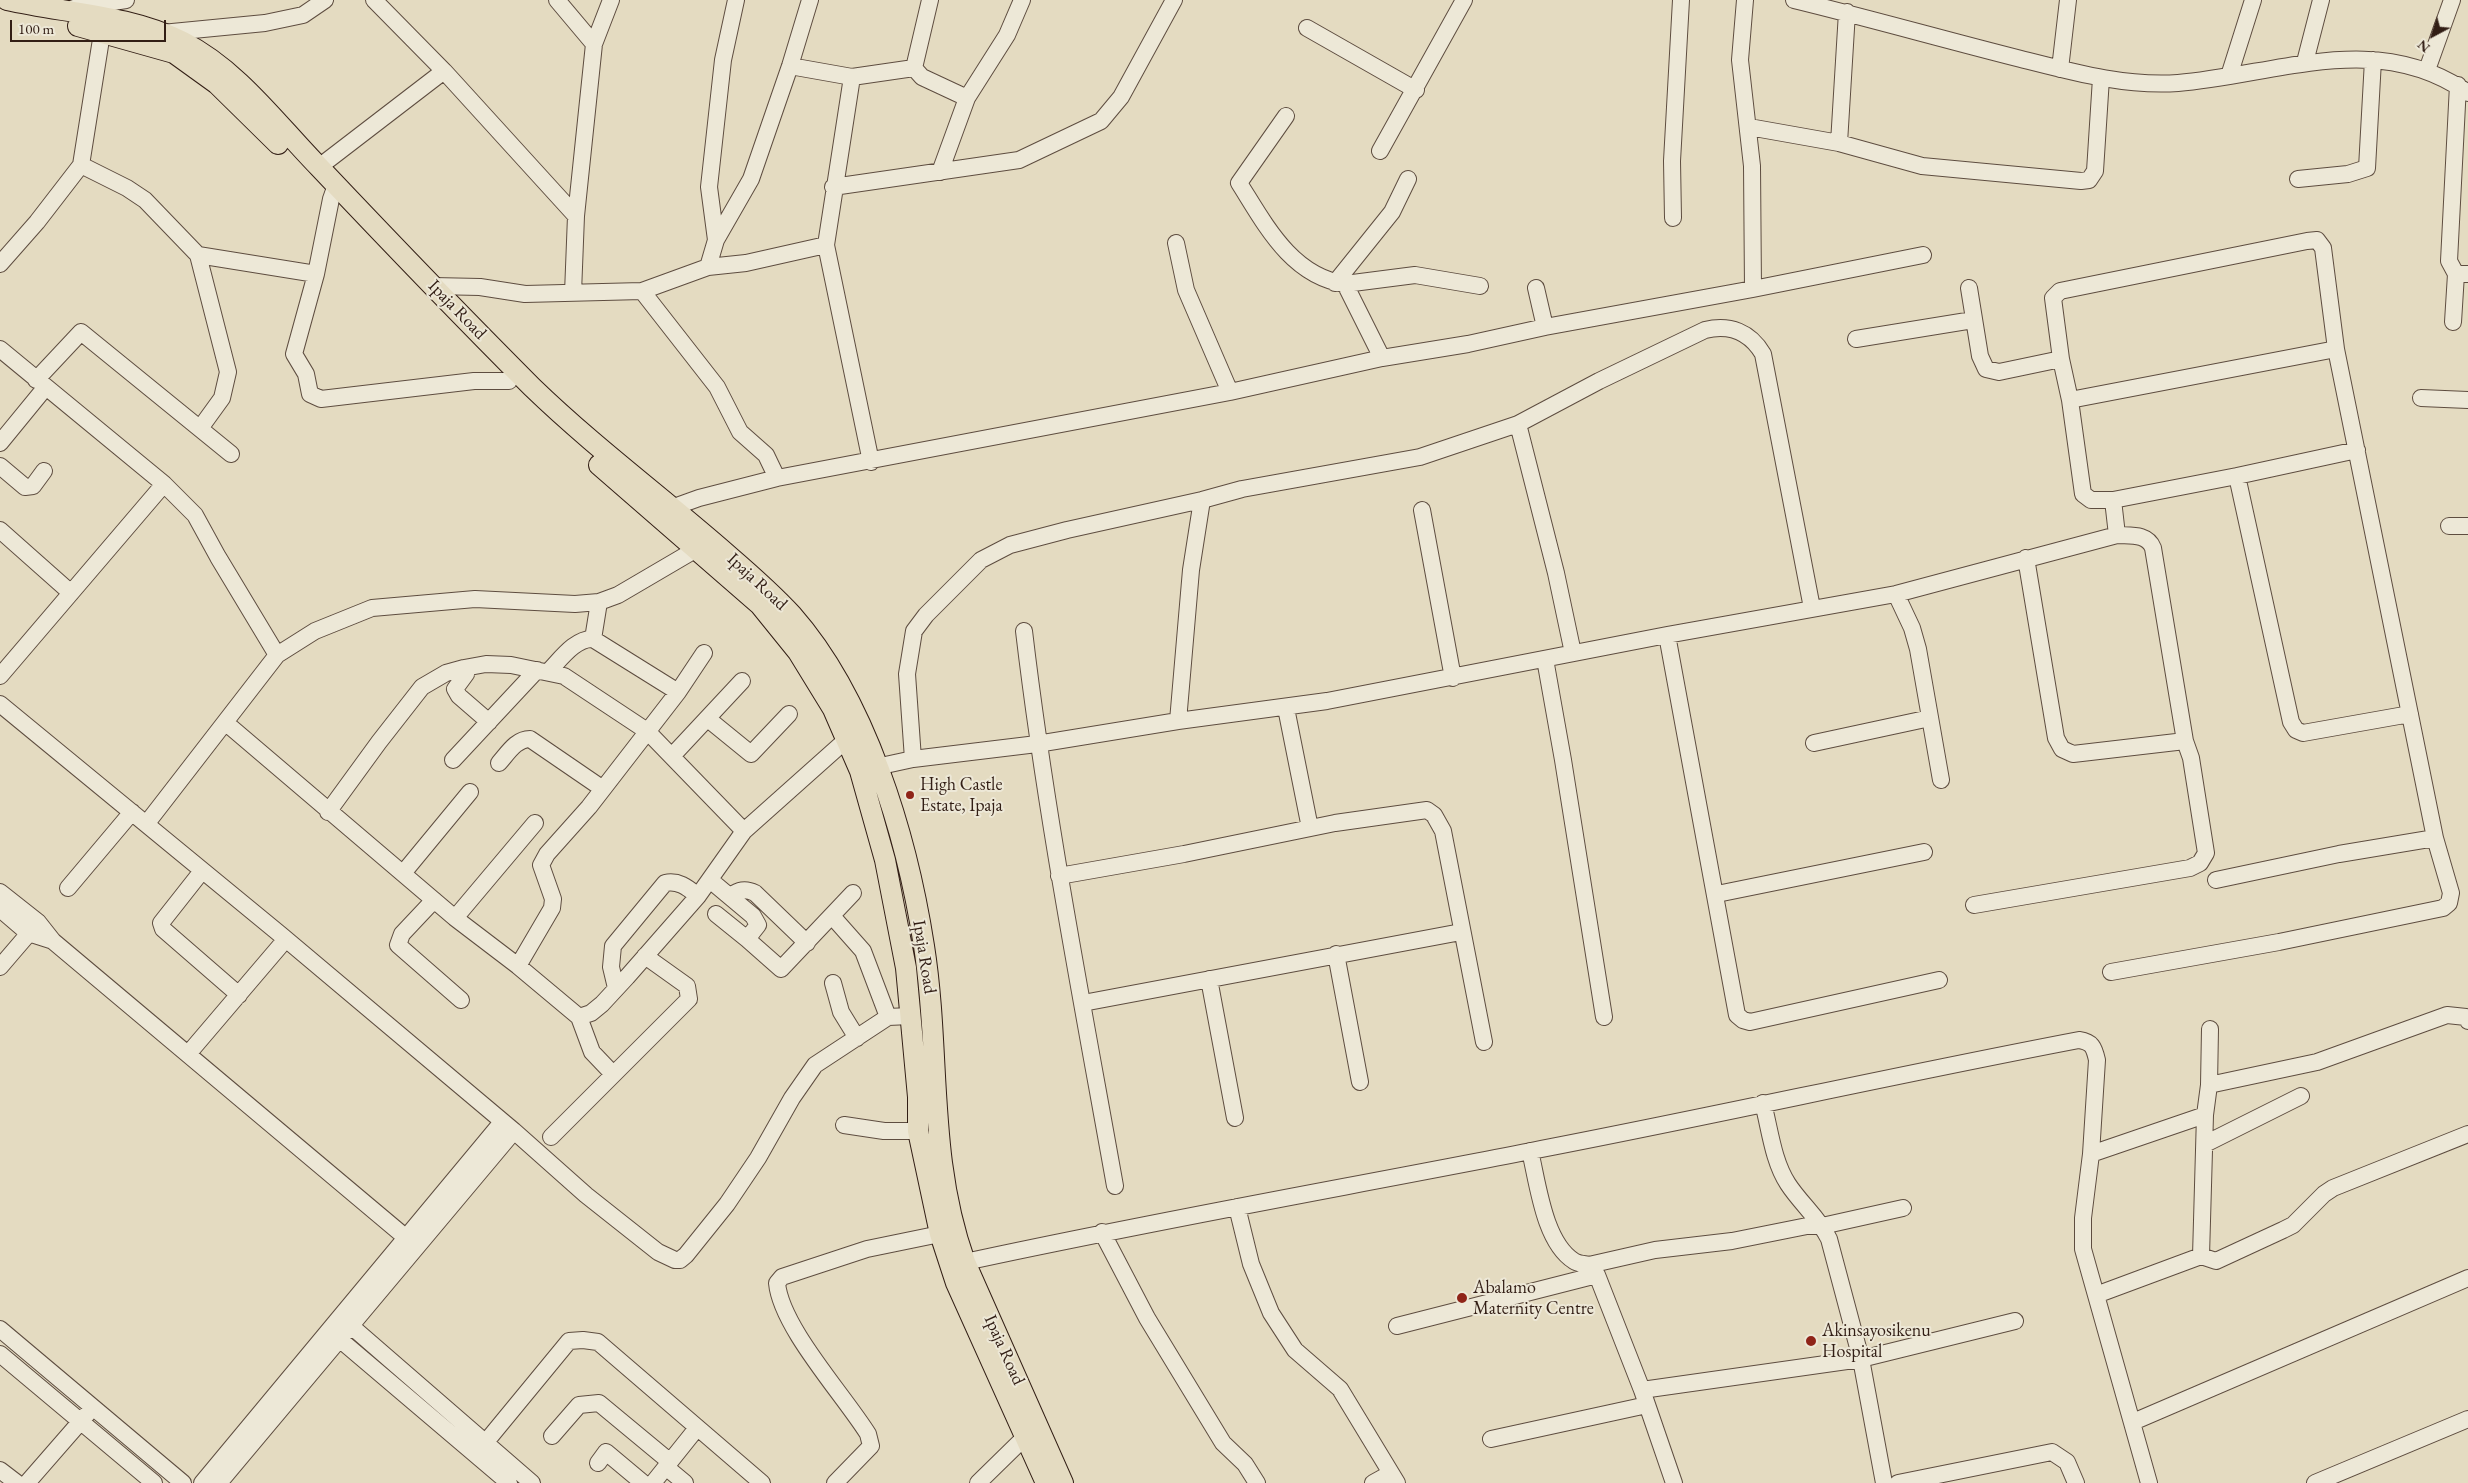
<!DOCTYPE html>
<html>
<head>
<meta charset="utf-8">
<style>
  body { margin:0 }
  #map { position:relative; width:2468px; height:1483px; overflow:hidden; background:#e4dbc1; font-family:"EB Garamond",serif }
  canvas { display:block }
  .north { position:absolute; left:2408px; top:10px; width:50px; height:50px; -webkit-text-stroke:4px #ede8d7; paint-order:stroke; rotate:220deg; font-size:14px; font-weight:700; line-height:20px; text-align:center; color:#321e15 }
  .north::after { content:''; display:block; margin:auto; width:18px; height:22px; background:#321e15; clip-path:polygon(50% 0,100% 100%,50% 72%,0 100%) }
  .scale { position:absolute; left:10px; top:20px; width:156px; height:22px; box-sizing:border-box; border:2px solid #321e15; border-top:0; padding-left:6px; font-size:15px; line-height:18px; white-space:nowrap; color:#321e15; -webkit-text-stroke:4px #ede8d7; paint-order:stroke }
</style>
</head>
<body>
<div id="map">
<canvas width="2468" height="1483"></canvas>
<div class="north">N</div>
<div class="scale">100 m</div>
</div>
<script>
const ctx = document.querySelector('canvas').getContext('2d');
ctx.lineJoin = 'round';
function trace(path, color, width, dash) { ctx.strokeStyle = color; ctx.lineWidth = width; ctx.lineCap = dash ? 'butt' : 'round'; ctx.setLineDash(dash || []); ctx.stroke(path); }
function drawText(font, color, halo, rows, align = 'center') {
  ctx.font = font + ' "EB Garamond",serif'; ctx.lineWidth = 4; ctx.setLineDash([]); ctx.textBaseline = 'middle'; ctx.strokeStyle = halo; ctx.fillStyle = color; for (const [text, x, y, turn = 0] of rows) {
    ctx.save(); ctx.translate(x, y); ctx.rotate((+turn || 0) * Math.PI / 180); ctx.textAlign = isNaN(turn) ? turn : align; if (halo) ctx.strokeText(text, 0, 0); ctx.fillText(text, 0, 0); ctx.restore();
  }
}
const minor = new Path2D(`
  M374,0L444,71L576,216L573,293
  M557,0L594,44
  M930,0L914,68L922,77L967,98
  M1745,0L1740,60L1752,166L1753,289
  M1794,0C1868,18 1942,39 2017,58C2069,71 2124,87 2178,83C2277,75 2377,29 2468,93
  M74,8L126,0
  M1307,28L1416,90
  M162,33L265,23L303,15L325,0
  M2305,62L2321,0
  M790,66L852,77L914,68
  M2060,69L2068,0
  M2427,70L2452,0
  M2229,76L2253,0
  M852,77L826,245L871,462
  M2458,85L2449,261L2456,274H2468
  M1286,116L1239,183C1265,224 1291,276 1345,284L1382,358
  M1749,127L1839,143L1922,166L2081,181L2089,180L2095,171L2101,78
  M1839,143L1847,12
  M1380,151L1464,0
  M81,165L127,188L145,200L198,255L228,372L222,398L201,427
  M319,167L444,71
  M940,172L967,98L1007,35L1022,0
  M2298,179L2348,174L2367,168L2373,60
  M336,185L331,199L316,274L294,354L306,374L310,394L321,399L474,381H509
  M833,187L1019,160L1101,121L1121,97L1174,0
  M576,216L594,44L611,0
  M1673,218L1672,161L1681,0
  M716,240L751,179L790,66L810,0
  M1176,243L1186,290L1230,392
  M198,255L316,274
  M0,264L37,222L81,165L102,33
  M708,267L716,240L709,187L723,60L736,0
  M1335,283L1392,212L1408,179
  M1345,284L1415,275L1480,286
  M433,286L480,287L525,294L642,291L708,267L746,263L826,245
  M1536,288L1545,327
  M1969,288L1980,356L1986,369L1999,372L2061,359
  M642,291L717,387L740,432L766,455L777,478
  M2453,322L2456,274
  M1856,339L1973,320
  M0,349L164,484L195,515L218,557L277,655L147,823
  M36,380L81,332L231,454
  M2421,398L2468,400
  M2070,400L2061,359L2053,298L2060,291L2307,241L2317,240L2323,248L2336,349
  M1518,424L1556,573L1573,653
  M0,443L45,388
  M0,466L25,487L33,486L44,471
  M2237,476L2291,722L2296,730L2303,733L2410,714
  M674,507L699,498L777,478L1230,392L1382,358L1468,344L1545,327L1753,289L1923,255
  M1422,510L1453,678
  M2449,526H2468
  M0,530L71,593
  M2117,535L2113,500L2237,476L2357,450
  M1896,594L1912,628L1918,649L1941,780
  M1024,631C1046,817 1082,1001 1115,1186
  M1667,635L1737,1015L1743,1020L1750,1022L1939,980
  M593,639L599,602
  M277,655L315,631L372,608L475,599L575,604L599,602L618,595L705,544
  M1545,659L1563,760L1604,1017
  M464,668L466,674L455,689L459,696L489,722
  M548,672C560,660 575,638 593,639L678,692
  M0,676L164,484
  M0,704L281,935L514,1131L586,1195L658,1252L675,1260H680L686,1255L727,1204L758,1158L792,1098L815,1065L888,1017L910,1016
  M1286,708L1310,828
  M708,719L751,754L789,714
  M1178,721L1191,570L1202,500
  M226,723L455,918L518,966L579,1017L591,1013L602,1004L627,977L698,896L744,831L846,740
  M1814,743L1930,718
  M672,756L742,681
  M913,759L907,674L914,631L926,615L981,560L1010,545L1067,530L1202,500L1242,489L1420,457L1518,424L1599,381L1705,330C1730,324 1750,332 1763,354L1812,608
  M453,760L537,670
  M499,763C508,753 516,739 530,739L603,789
  M867,769L913,759L1037,744L1178,721L1327,701L1667,635L1896,594L2117,535C2130,536 2147,533 2153,548L2185,741
  M328,812L379,742L422,687L446,673L464,668L486,664L511,665L564,676L647,731L744,831
  M202,871L161,923L163,929L239,995
  M404,872L470,792
  M1059,876L1184,854L1335,823L1427,810L1434,815L1443,831L1484,1042
  M710,880L753,916L758,925L747,939L781,969L853,893
  M2216,880L2339,854L2435,838
  M68,888L132,812
  M0,892L38,922L53,941L416,1246
  M1717,894L1924,852
  M730,896C739,890 745,888 755,893L807,943
  M434,900L402,934L398,945L461,1000
  M1974,905L2190,868L2200,863L2206,853L2191,758L2185,741L2073,754L2062,749L2056,738L2026,558
  M0,909L28,933L53,941
  M716,914L747,939
  M832,916L863,951L888,1017
  M455,918L535,823
  M1336,954L1360,1082
  M518,966L552,908L553,899L541,865L547,854L589,807L678,692L704,653
  M0,967L36,925
  M2111,972L2279,942L2443,908L2449,903L2451,893L2435,838L2336,349L2070,400L2083,494L2091,500H2113
  M1209,979L1235,1118
  M833,983L841,1012L857,1038
  M616,988L611,967L613,946L665,883C679,880 688,888 698,896
  M1083,1003L1461,932
  M579,1017L592,1052L612,1073
  M188,1054L286,939
  M2209,1085L2317,1062L2447,1015L2466,1017L2468,1021
  M1763,1103C1770,1130 1773,1161 1788,1184C1801,1204 1819,1218 1829,1239L1861,1359L1884,1483
  M844,1125L884,1131H918
  M551,1137L689,999L687,986L645,956
  M2205,1144L2301,1096
  M1530,1151C1538,1184 1544,1242 1574,1261C1578,1264 1585,1264 1589,1265L1597,1275L1642,1390L1674,1483
  M2091,1154L2205,1115
  M1237,1207L1251,1264L1271,1313L1295,1350L1340,1389L1397,1483
  M1102,1232L1147,1318L1223,1443L1245,1464L1257,1483
  M2201,1256L2205,1115L2209,1085L2210,1029
  M965,1262C1153,1221 1342,1188 1531,1151C1714,1116 1895,1075 2079,1040C2092,1042 2094,1047 2097,1060L2091,1154L2083,1218V1249L2149,1483
  M1589,1265L1655,1250L1732,1241L1807,1226H1822L1903,1208
  M2096,1295L2201,1256L2216,1261L2283,1230L2293,1225L2324,1194L2333,1188L2468,1134
  M343,1319L532,1483
  M1397,1326L1597,1275
  M0,1329L183,1483
  M331,1332L509,1483
  M0,1354L154,1483
  M1642,1390L1861,1359L2015,1321
  M2133,1422L2468,1278
  M552,1436L579,1405L599,1403L669,1461
  M1491,1439L1647,1405
  M476,1454L569,1341L583,1340L598,1342L762,1483
  M598,1463L606,1452L643,1483
  M667,1468L685,1483
  M0,1470L17,1483
  M27,1483L88,1413
  M202,1483L502,1122
  M219,1483L514,1131
  M653,1483L697,1428
  M835,1483L871,1446L868,1434C843,1394 781,1327 777,1283L782,1277L867,1249L940,1234
  M978,1483L1025,1437
  M1373,1483L1391,1473
  M1898,1483L2052,1452L2067,1462L2076,1483
  M2315,1483L2468,1419`);
const major = new Path2D(`
  M7,0C65,13 130,15 183,42C238,70 277,124 319,167C389,241 460,315 532,387C594,447 663,498 728,555C750,574 772,593 792,615C866,699 907,836 924,946C941,1054 927,1156 965,1262L1063,1483
  M78,26L174,53L217,84L278,144
  M599,465L760,605L798,652L833,709L860,771L885,860L906,968L918,1097V1131L940,1234L956,1283L1046,1483`);
trace(minor, '#5e4d40', 18);
trace(major, '#321e15', 22);
trace(minor, '#ede8d7', 16);
trace(major, '#e4dbc1', 20);
for (const [x, y, r, color] of [
  [910,795,5,"#8f2418"],
  [1462,1298,6,"#8f2418"],
  [1811,1341,6,"#8f2418"]
]) { const dot = new Path2D(); dot.arc(x, y, r, 0, 2 * Math.PI); ctx.fillStyle = color; ctx.fill(dot); trace(dot, '#ede8d7', 2); }
drawText('18px', '#321e15', '#ede8d7', [
  ["Ipaja Road",457,310,46],
  ["Ipaja Road",757,582,43],
  ["Ipaja Road",924,957,81],
  ["Ipaja Road",1004,1350,66]
]);
drawText('18px', '#321e15', '#ede8d7', [
  ["High Castle",920,785],
  ["Estate, Ipaja",920,806],
  ["Abalamo",1473,1288],
  ["Maternity Centre",1473,1309],
  ["Akinsayosikenu",1822,1331],
  ["Hospital",1822,1352]
], 'left');
</script>
</body>
</html>
